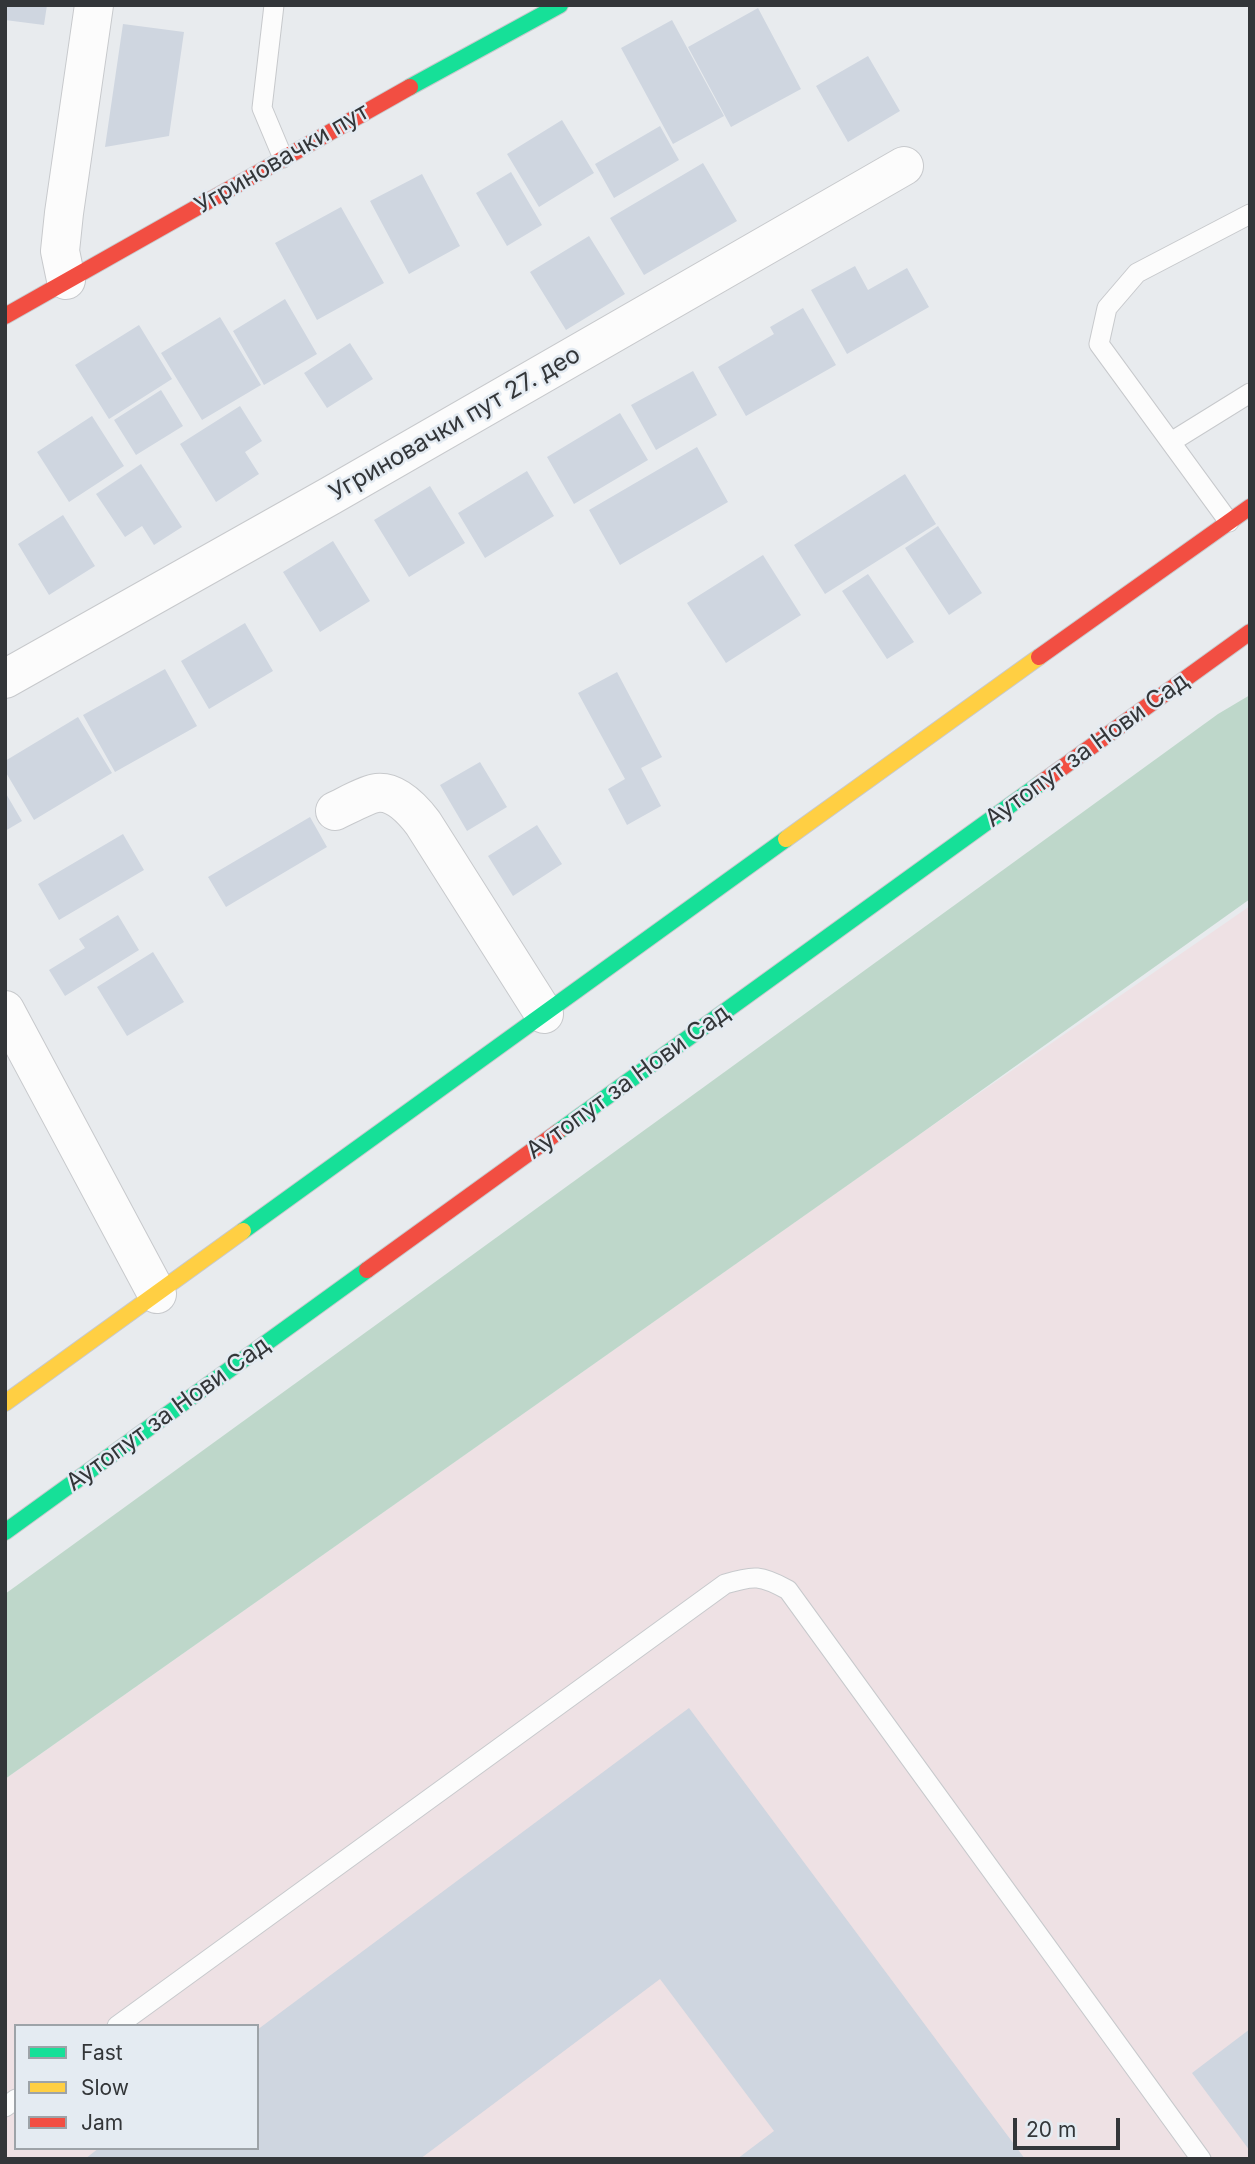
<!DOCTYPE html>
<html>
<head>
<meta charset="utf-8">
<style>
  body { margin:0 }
  #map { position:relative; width:1255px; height:2164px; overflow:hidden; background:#e8ebee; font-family:Inter,sans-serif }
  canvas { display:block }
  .frame { position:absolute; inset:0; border:7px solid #333639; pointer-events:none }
  .legend { position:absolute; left:14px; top:2024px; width:245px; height:126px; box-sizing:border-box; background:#e4ebf2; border:2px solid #9da3a8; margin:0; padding:9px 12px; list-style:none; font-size:21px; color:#333639 }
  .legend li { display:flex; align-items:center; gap:14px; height:35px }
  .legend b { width:35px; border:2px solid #9da3a8 }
  .scale { position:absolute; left:1013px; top:2118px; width:107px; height:32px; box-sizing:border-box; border:4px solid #333639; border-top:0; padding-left:9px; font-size:21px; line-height:24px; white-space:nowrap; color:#333639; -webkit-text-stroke:5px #e4ebf2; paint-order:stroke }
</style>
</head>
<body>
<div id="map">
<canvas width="1255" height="2164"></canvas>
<div class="frame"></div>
<ul class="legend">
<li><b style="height:9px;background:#16e098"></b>Fast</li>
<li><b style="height:9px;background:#ffcf43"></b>Slow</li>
<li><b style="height:9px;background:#f24e42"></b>Jam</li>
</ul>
<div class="scale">20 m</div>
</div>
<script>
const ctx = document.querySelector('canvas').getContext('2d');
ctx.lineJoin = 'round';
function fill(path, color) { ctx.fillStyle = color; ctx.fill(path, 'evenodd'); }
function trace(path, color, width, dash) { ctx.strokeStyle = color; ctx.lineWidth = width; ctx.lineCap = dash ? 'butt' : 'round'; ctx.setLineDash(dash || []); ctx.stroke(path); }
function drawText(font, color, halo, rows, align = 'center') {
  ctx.font = font + ' Inter,sans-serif'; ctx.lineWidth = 5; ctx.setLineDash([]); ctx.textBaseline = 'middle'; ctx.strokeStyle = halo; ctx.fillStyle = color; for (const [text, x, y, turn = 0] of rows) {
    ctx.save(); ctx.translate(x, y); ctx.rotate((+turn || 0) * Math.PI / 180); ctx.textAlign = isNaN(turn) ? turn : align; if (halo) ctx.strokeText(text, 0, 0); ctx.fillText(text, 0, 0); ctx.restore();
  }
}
fill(new Path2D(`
  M1250,906V2159H5V1779L907,1143ZM16,2026H257V2148H16Z`), '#eee1e4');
fill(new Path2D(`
  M1250,695V899L916,1137L5,1779V1594L1218,714Z`), '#bed7ca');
fill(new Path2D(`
  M5,5H47L44,25L5,20Z
  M758,8L801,89L731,127L688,47Z
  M672,20L724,116L673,144L621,48Z
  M123,24L184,32L169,136L105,147Z
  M868,56L900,111L848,142L816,86Z
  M562,120L594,173L539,207L507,154Z
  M660,126L679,160L614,198L595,164Z
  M703,163L737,221L644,275L610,218Z
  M511,172L542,225L507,246L476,193Z
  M422,174L460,246L409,274L370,201Z
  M341,207L384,283L317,320L275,243Z
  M589,236L625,294L566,330L530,272Z
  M855,266L868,290L907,268L929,307L847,354L811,290Z
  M285,299L317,354L264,385L233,331Z
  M803,308L836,365L746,416L718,367L774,334L770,327Z
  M220,317L261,385L202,420L161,353Z
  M139,325L172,379L109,419L75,365Z
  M350,343L373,379L327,408L304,373Z
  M693,371L717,415L656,450L631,405Z
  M161,390L183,426L136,455L114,420Z
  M240,406L262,441L245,452L259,474L216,502L180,444Z
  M620,413L648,460L574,504L547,457Z
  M92,416L124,466L69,502L37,452Z
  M697,447L728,502L620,565L589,510Z
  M141,464L182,527L154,545L142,526L125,537L96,494Z
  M527,471L554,516L485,558L458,513Z
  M905,474L936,524L825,594L794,545Z
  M430,486L465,543L409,577L374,520Z
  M63,515L95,566L49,595L18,544Z
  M938,526L982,593L949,615L905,548Z
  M333,541L370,601L320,632L283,572Z
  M763,555L801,615L726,663L687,603Z
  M868,574L914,642L887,659L842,591Z
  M245,623L273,671L209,709L181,661Z
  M165,669L197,726L115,772L83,715Z
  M617,672L662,757L641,768L661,806L627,825L608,789L625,779L578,693Z
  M78,717L112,773L34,820L5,771V761Z
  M480,762L507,807L467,831L440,785Z
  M5,792L22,821L5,831Z
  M310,817L327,847L226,907L208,877Z
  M537,825L562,864L513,896L488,856Z
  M123,834L144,870L59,920L38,884Z
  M118,915L139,950L65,996L49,970L85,948L79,939Z
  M153,952L184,1002L127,1036L97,987Z
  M689,1708L1025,2159H737L774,2131L660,1979L420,2159H85L99,2148H257V2030Z
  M1250,2029V2151L1192,2073Z`), '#cfd6e0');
const lane = new Path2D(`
  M274,5L262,108L283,158
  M1171,442L1250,393
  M1229,522L1099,344L1107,308L1137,273L1250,214
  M117,2026L725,1584C754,1575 761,1575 788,1590L1201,2159
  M5,2107L16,2099`);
const street = new Path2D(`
  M66,280L60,251L64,213L94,5
  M5,679L330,496L904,166
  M335,811C346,806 367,794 377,793C396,791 413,810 423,823L544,1014
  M5,1010L157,1294`);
const fast = new Path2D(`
  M410,87L560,5
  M558,1132L1041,783
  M243,1231L786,839
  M5,1532L367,1270`);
const slow = new Path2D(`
  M786,839L1039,657
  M5,1403L243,1231`);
const jam = new Path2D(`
  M5,316L410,87
  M1039,657L1250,507
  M1041,783L1250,632
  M367,1270L558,1132`);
trace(lane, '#c7c9cc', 21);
trace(street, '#c7c9cc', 40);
trace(fast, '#c7c9cc', 18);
trace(slow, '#c7c9cc', 18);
trace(jam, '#c7c9cc', 18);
trace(lane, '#fcfcfc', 19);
trace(street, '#fcfcfc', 38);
trace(fast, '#16e098', 16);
trace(slow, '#ffcf43', 16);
trace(jam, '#f24e42', 16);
drawText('24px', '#333639', '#e4ebf2', [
  ["Угриновачки пут",282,159,-30],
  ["Угриновачки пут 27. део",455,424,-30],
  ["Аутопут за Нови Сад",1087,750,-36],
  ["Аутопут за Нови Сад",628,1082,-36],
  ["Аутопут за Нови Сад",168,1414,-36]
]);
</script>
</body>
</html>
